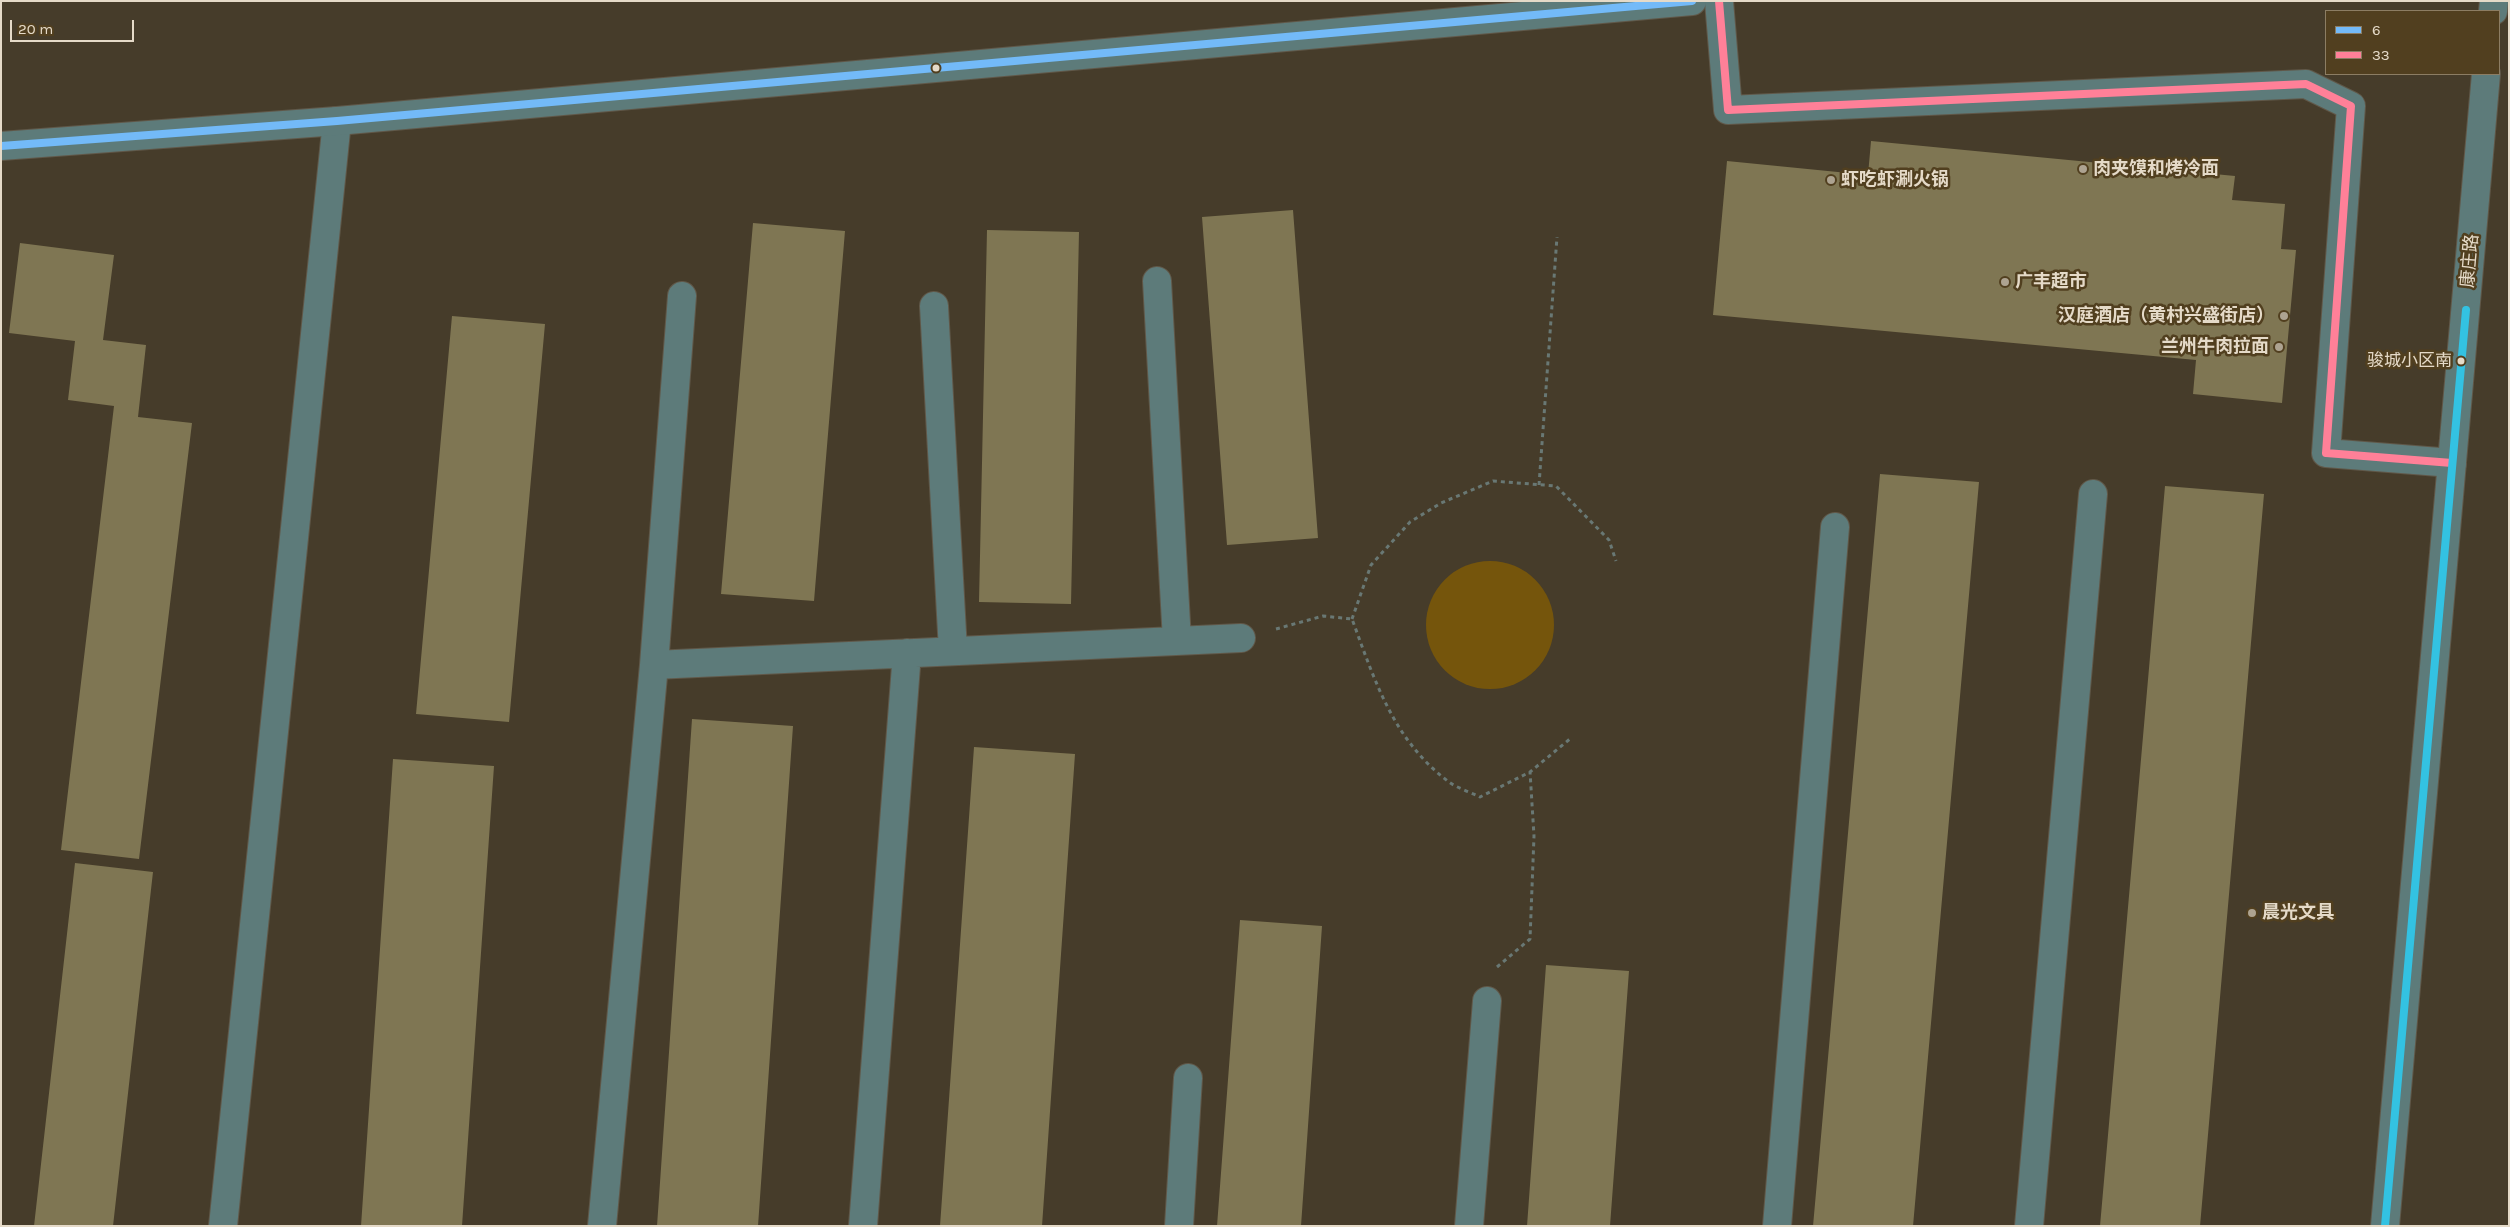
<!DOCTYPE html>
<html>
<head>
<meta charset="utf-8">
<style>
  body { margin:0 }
  #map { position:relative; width:2510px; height:1227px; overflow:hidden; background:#463c2a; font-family:Karla,sans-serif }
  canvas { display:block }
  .frame { position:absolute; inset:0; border:2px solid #e5dac8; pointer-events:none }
  .legend { position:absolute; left:2325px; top:10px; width:175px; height:65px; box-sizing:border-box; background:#513f1f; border:1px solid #8c7d63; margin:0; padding:6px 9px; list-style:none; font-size:15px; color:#e5dac8 }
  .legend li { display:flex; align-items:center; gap:10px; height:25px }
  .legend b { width:25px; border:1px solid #8c7d63 }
  .scale { position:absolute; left:10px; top:20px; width:124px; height:22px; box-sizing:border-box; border:2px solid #e5dac8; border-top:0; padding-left:6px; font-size:15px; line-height:18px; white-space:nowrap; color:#e5dac8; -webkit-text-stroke:4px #513f1f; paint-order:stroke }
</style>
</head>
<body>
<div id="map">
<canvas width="2510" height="1227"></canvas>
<div class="frame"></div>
<ul class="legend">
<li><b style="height:6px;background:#73baf8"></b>6</li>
<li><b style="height:6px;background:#ff8098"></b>33</li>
</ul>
<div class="scale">20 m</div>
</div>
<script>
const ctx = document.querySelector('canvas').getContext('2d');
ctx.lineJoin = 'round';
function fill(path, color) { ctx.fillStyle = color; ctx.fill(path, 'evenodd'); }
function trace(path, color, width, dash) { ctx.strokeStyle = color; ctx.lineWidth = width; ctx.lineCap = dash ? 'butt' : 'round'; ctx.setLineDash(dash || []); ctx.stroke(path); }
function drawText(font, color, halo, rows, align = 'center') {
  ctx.font = font + ' Karla,"Noto Sans SC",sans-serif'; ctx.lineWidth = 5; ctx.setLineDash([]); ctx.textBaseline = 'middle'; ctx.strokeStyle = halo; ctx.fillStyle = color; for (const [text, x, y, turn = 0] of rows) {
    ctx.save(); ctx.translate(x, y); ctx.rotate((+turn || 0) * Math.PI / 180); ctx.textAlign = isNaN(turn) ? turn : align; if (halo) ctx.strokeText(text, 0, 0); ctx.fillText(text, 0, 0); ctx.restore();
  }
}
fill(new Path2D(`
  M1426 625a64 64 0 1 1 128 0a64 64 0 1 1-128 0Z`), '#75550c');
fill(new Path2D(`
  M1871,141L2235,176L2232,200L2285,204L2281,249L2296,250L2282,403L2193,394L2196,360L1713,315L1727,161L1868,175Z
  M1293,210L1318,538L1227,545L1202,217Z
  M753,223L845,231L814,601L721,594Z
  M987,230L1079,232L1071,604L979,602Z
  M20,243L114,255L103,340L146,345L138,417L192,423L139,859L61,850L114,406L68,400L75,341L9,333Z
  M452,316L545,324L509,722L416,714Z
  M1880,474L1979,482L1913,1226H1813Z
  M2165,486L2264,494L2200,1226H2100Z
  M692,719L793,726L758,1226H657Z
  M974,747L1075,754L1042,1226H940Z
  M393,759L494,766L462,1226H361Z
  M75,863L153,872L113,1226H34Z
  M1240,920L1322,926L1301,1226H1217Z
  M1546,965L1629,971L1610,1226H1527Z`), '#7f7653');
const minor = new Path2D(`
  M1719,1L1728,110L2306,84L2351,106L2326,453L2452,463
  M1157,281L1177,641
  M934,306L953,651
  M654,665L1241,638
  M223,1226L337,121
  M602,1226L654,665L682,296
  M863,1226L907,653
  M1179,1226L1188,1078
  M1469,1226L1487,1001
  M1777,1226L1835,527
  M2029,1226L2093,494`);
const tertiary = new Path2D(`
  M2493,11L2494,1
  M1,146L337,121L1692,1
  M2385,1226L2486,74`);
trace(minor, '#605849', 30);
trace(tertiary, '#605849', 30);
trace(new Path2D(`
  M1539,485L1557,237
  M1352,619L1371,565L1410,522L1441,503L1493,481L1556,486L1609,540L1616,561
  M1276,629L1323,616L1352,619C1375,681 1393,740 1449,782C1457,788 1470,792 1480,797L1530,772L1571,738
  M1497,967L1530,939L1534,836L1530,772`), '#697874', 3, [4, 4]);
trace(minor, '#5d7b7a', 28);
trace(tertiary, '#5d7b7a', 28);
trace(new Path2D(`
  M1,146L337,121L1692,1`), '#73baf8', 8);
trace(new Path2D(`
  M1719,1L1728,110L2306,84L2351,106L2326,453L2452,463`), '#ff8098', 8);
trace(new Path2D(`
  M2385,1226L2466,310`), '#33c2e2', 8);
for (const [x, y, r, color] of [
  [936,68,4.5,"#e5dac8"],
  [2083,169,5,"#ada391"],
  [1831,180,5,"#ada391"],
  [2005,282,5,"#ada391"],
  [2284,316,5,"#ada391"],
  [2279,347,5,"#ada391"],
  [2461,361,4.5,"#e5dac8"],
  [2252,913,5,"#ada391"]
]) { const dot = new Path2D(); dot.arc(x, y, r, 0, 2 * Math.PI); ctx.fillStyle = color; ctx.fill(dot); trace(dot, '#513f1f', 2); }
drawText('17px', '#e5dac8', '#513f1f', [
  ["骏城小区南",2452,361]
], 'right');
drawText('bold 18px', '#e5dac8', '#513f1f', [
  ["肉夹馍和烤冷面",2093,169],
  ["虾吃虾涮火锅",1841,180],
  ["广丰超市",2015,282],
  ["汉庭酒店（黄村兴盛街店）",2274,316,"right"],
  ["兰州牛肉拉面",2269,347,"right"],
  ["晨光文具",2262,913]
], 'left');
drawText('18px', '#e5dac8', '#513f1f', [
  ["康庄路",2470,261,-85]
]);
</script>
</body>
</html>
